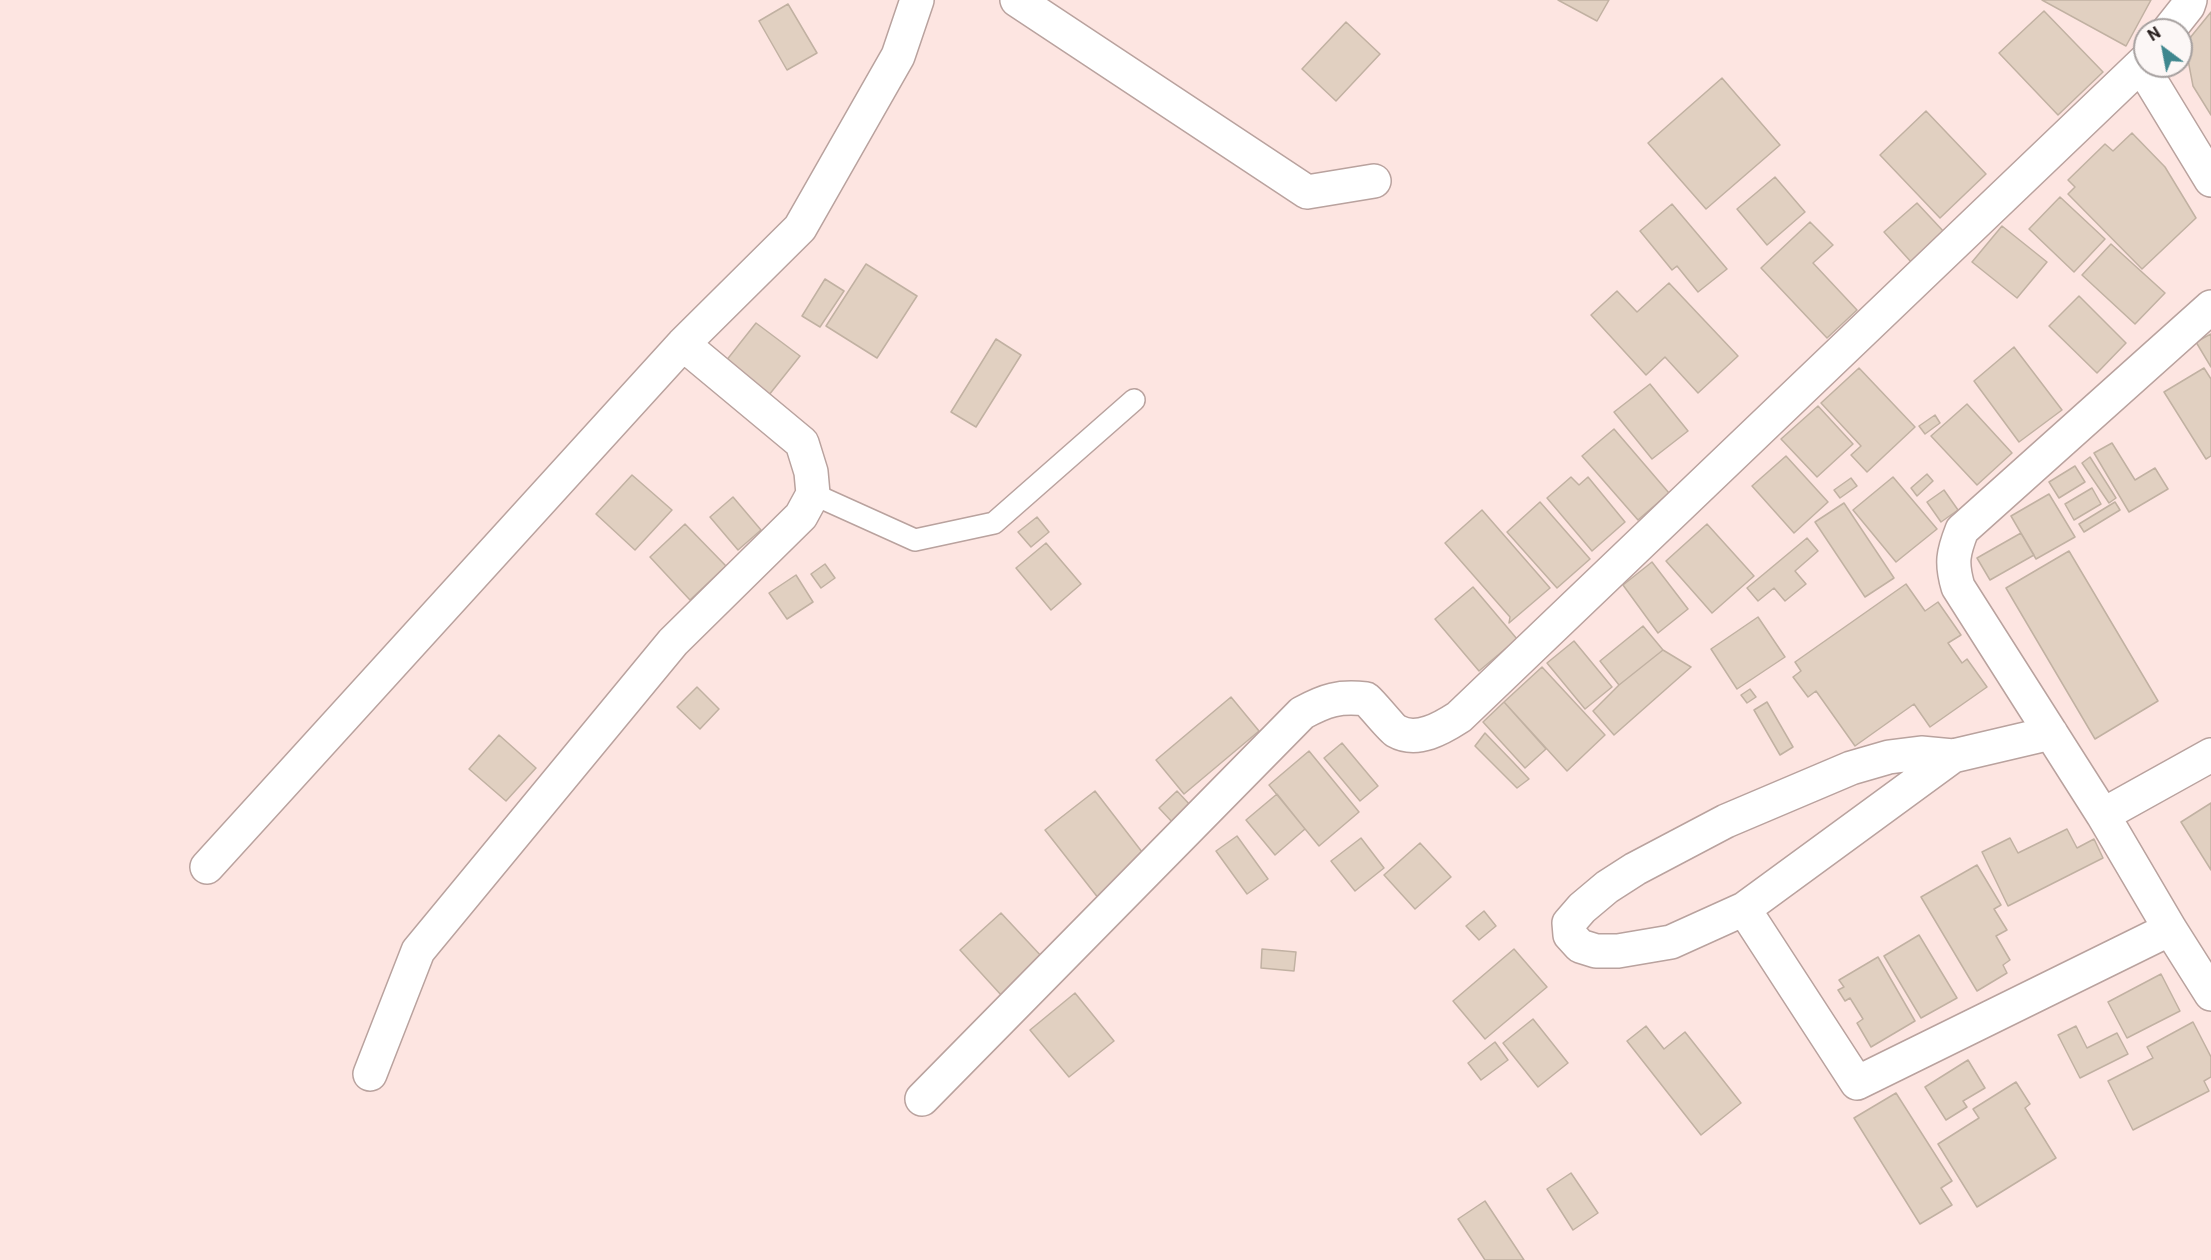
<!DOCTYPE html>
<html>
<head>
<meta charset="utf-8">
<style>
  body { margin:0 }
  #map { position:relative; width:2211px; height:1260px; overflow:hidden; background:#fde5e1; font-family:Roboto,sans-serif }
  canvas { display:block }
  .north { position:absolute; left:2133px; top:18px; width:60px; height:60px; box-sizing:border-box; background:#fcf7f6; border:2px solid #a6a09f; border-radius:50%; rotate:328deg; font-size:16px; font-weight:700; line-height:24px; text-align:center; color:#261d1c }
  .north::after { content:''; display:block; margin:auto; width:21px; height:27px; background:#3f878e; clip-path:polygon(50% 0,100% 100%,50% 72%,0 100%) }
</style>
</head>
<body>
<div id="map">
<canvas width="2211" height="1260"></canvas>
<div class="north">N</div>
</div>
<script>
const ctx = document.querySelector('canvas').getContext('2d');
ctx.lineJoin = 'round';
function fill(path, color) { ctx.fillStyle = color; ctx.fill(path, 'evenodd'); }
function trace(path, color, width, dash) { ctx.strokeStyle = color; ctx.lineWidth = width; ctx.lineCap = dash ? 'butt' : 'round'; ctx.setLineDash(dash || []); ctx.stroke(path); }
const building = new Path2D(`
  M1558,0H1609L1597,21Z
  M2042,0H2151L2126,46Z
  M788,4L817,53L787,70L759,21Z
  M2044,11L2103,72L2058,115L1999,53Z
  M2211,12V115L2193,86L2185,44Z
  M1346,22L1380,54L1336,101L1302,69Z
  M1722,78L1780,145L1706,209L1648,143Z
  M1926,111L1986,174L1940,218L1880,155Z
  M2132,133L2165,167L2196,218L2142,269L2068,194L2075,187L2068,180L2105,144L2113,151Z
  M1775,177L1805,212L1767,245L1737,209Z
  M2060,197L2105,239L2074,272L2029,229Z
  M1917,203L1945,233L1912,263L1884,232Z
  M1672,204L1727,269L1698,292L1677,266L1672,270L1640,231Z
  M1810,222L1833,245L1813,263L1857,310L1827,338L1761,268Z
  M2002,226L2047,262L2017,298L1972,262Z
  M2111,244L2165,293L2135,324L2082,275Z
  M866,264L917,296L877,358L826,326Z
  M825,279L844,291L820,327L802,316Z
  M1669,283L1738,356L1698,393L1665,357L1646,375L1591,315L1617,291L1637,312Z
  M2079,296L2126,343L2097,373L2049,326Z
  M756,323L800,356L761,405L718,371Z
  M2211,334V367L2196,342Z
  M996,339L1021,355L976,427L951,412Z
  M2014,347L2062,410L2019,442L1974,381Z
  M1859,368L1915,427L1867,472L1851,455L1861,446L1821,403Z
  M2204,368L2211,379V456L2206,459L2164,392Z
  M1650,384L1688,431L1652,459L1614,412Z
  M1967,404L2012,453L1977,485L1931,436Z
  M1818,406L1853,444L1817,477L1781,439Z
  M1935,415L1940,423L1925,434L1919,426Z
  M1614,429L1669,493L1638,520L1582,456Z
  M2112,443L2135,480L2155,468L2168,489L2129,512L2094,453Z
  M1786,456L1828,502L1794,533L1752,486Z
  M2090,457L2116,498L2109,503L2082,463Z
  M2075,466L2085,482L2059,498L2049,482Z
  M1927,474L1933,481L1917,496L1911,488Z
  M632,475L672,510L635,550L596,514Z
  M1571,477L1579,485L1588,477L1625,522L1592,551L1547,498Z
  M1893,477L1937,529L1896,562L1853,510Z
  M1851,478L1857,486L1840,498L1834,490Z
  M2092,488L2101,504L2074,520L2065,504Z
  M1944,490L1958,510L1941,522L1927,502Z
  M2049,494L2075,537L2036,559L2011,516Z
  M733,497L761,530L738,550L710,517Z
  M1540,502L1590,559L1557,588L1507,532Z
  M2115,502L2120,510L2084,532L2079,524Z
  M1844,503L1894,578L1865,597L1815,522Z
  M1482,510L1550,588L1509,623L1510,617L1445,543Z
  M1037,517L1049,532L1031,547L1018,532Z
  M685,524L726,566L690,600L650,557Z
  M1707,524L1754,576L1712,613L1666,561Z
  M2021,533L2034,555L1990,580L1977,558Z
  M1807,538L1818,551L1795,571L1806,584L1785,601L1774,588L1758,601L1747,588Z
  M1046,543L1081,584L1051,610L1016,568Z
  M2069,551L2158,701L2095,739L2006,588Z
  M1652,562L1688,609L1658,633L1623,585Z
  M825,564L835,578L821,588L811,574Z
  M796,575L813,602L787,619L769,593Z
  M1906,584L1925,611L1938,602L1961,635L1948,643L1962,663L1967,659L1987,687L1930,727L1914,704L1855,746L1816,691L1808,697L1793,677L1801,671L1795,662Z
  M1473,587L1517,639L1479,671L1435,619Z
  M1758,617L1785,657L1737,689L1711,649Z
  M1643,626L1663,650L1619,685L1600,661Z
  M1574,641L1612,687L1585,709L1547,663Z
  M1663,650L1691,667L1614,735L1593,711L1619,685Z
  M1542,667L1605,735L1567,771L1504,702Z
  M697,687L719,709L700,729L677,707Z
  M1750,689L1756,697L1747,703L1741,695Z
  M1231,697L1259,731L1184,794L1156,760Z
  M1504,702L1546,749L1525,768L1483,722Z
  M1767,702L1793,747L1780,755L1754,710Z
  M1485,733L1513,762L1529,779L1517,788L1475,746Z
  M499,735L536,768L506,801L469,769Z
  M1342,743L1378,786L1360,801L1324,758Z
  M1309,751L1359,812L1319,846L1269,785Z
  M1095,791L1149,861L1099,899L1045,830Z
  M1177,791L1192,807L1174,824L1159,808Z
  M1277,794L1305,829L1275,855L1246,820Z
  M2211,803V870L2181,822Z
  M2067,829L2077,848L2094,839L2103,858L2008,906L1982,852L2010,838L2018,853Z
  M1237,836L1268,879L1247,894L1216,851Z
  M1361,838L1384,868L1355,891L1331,861Z
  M1420,843L1451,877L1415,909L1384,875Z
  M1977,865L2001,905L1994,909L2007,930L1996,936L2010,960L2003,965L2007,973L1977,991L1921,897Z
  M1484,911L1496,926L1479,940L1466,926Z
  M1001,913L1043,958L1002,996L960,950Z
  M1919,935L1957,998L1921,1018L1884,956Z
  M1262,949L1296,952L1294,971L1261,968Z
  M1514,949L1547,987L1485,1039L1453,1001Z
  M1878,957L1915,1021L1871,1047L1857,1023L1863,1019L1850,998L1845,1001L1838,990L1844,987L1839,980Z
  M2161,974L2180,1011L2127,1038L2108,1002Z
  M1075,993L1114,1041L1069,1077L1030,1030Z
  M1533,1019L1568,1063L1538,1087L1503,1043Z
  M2193,1022L2211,1057V1077L2204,1081L2209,1091L2133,1130L2108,1081L2153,1058L2147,1047Z
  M1646,1026L1664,1049L1685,1032L1741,1103L1701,1135L1627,1041Z
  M2076,1026L2087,1048L2117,1033L2128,1054L2080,1078L2058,1035Z
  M1495,1042L1508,1060L1481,1080L1468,1063Z
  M1968,1060L1985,1088L1963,1101L1967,1107L1946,1120L1925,1087Z
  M2016,1082L2030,1104L2025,1108L2056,1158L1977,1207L1938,1144L1979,1118L1973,1109Z
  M1896,1093L1952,1181L1941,1188L1952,1205L1920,1224L1854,1118Z
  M1571,1173L1598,1213L1573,1230L1547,1189Z
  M1485,1201L1524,1260H1485L1458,1219Z`);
fill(building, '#e1d0c1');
trace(building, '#c1b1a2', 1.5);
const lane = new Path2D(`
  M813,494L915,540L994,523L1134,400`);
const street = new Path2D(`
  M1017,0L1307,192L1374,181
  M2169,30L2188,6L2190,0
  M2141,65L2211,180
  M2211,307L1962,530C1953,553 1951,563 1958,587L2103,815L2170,929L2211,994
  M1953,756L1744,909L1671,942L1618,951H1596L1580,946L1570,935L1569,923L1582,908L1607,887L1635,869L1726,821L1851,768L1889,757L1921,753L1953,756L2051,733
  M2103,815L2211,755
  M207,867L683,344L800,228L898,56L917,0
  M1744,909L1857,1083L2170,929
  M370,1074L418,951L673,642L801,516L813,494L811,472L802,443L683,344
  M922,1099L1302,713C1326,700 1339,696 1366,699C1373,705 1391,728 1396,731C1417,743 1442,728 1459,717L2145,61`);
trace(lane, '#b9a29e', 24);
trace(street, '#b9a29e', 36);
trace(lane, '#fff', 21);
trace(street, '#fff', 33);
</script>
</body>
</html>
